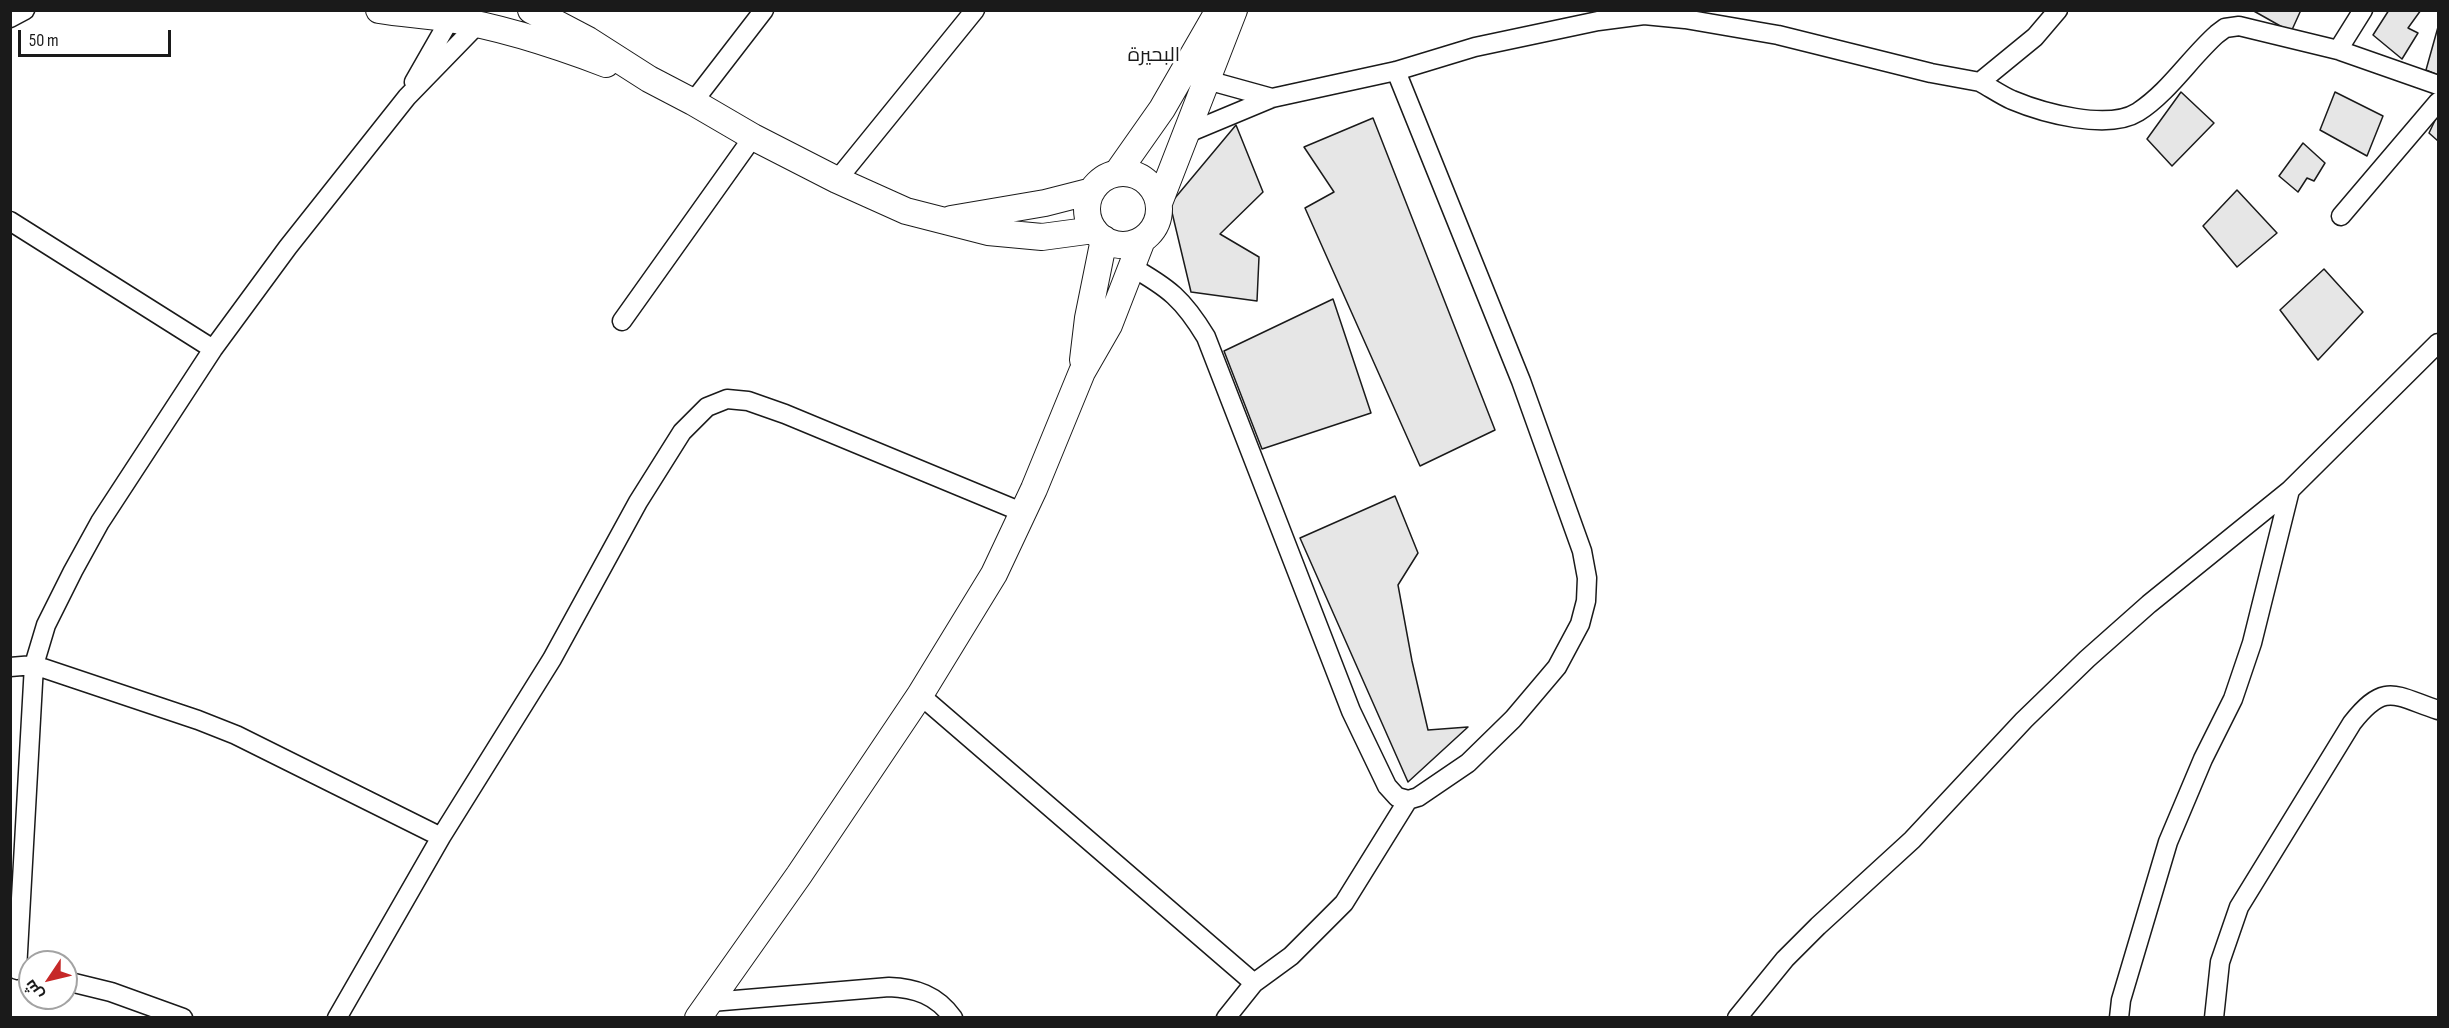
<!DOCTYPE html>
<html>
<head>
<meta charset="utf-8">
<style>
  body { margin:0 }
  #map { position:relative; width:2449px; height:1028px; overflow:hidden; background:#fff; font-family:"Sofia Sans Condensed",Cairo,sans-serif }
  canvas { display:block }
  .frame { position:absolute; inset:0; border:12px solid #1a1a1a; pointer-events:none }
  .north { position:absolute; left:18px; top:950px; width:60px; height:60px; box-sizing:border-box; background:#fff; border:2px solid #a3a3a3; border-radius:50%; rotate:235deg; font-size:16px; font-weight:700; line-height:24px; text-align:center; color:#1a1a1a }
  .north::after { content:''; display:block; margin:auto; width:21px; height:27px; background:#c62828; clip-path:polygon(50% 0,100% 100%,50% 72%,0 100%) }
  .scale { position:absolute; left:18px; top:30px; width:153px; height:27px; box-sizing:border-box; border:3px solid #1a1a1a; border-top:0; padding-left:8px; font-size:18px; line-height:21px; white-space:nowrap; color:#1a1a1a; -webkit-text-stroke:4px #fff; paint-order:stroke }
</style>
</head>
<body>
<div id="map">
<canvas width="2449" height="1028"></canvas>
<div class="frame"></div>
<div class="north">ش</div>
<div class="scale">50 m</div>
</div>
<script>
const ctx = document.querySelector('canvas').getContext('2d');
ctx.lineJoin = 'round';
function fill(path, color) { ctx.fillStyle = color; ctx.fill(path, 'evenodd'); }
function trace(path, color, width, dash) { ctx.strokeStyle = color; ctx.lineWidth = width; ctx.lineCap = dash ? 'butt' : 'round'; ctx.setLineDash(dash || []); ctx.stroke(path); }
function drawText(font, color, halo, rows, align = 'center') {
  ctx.font = font + ' "Sofia Sans Condensed",Cairo,sans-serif'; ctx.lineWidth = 4.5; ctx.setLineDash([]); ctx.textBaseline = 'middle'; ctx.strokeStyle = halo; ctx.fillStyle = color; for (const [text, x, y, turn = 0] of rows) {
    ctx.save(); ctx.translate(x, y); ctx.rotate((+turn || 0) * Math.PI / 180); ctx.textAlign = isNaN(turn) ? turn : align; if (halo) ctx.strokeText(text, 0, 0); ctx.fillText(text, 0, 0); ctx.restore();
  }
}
const building = new Path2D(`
  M2252,10H2301L2291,32Z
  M2389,10H2421L2408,28L2418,33L2402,59L2373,35Z
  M2438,27V75L2426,70Z
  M2181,92L2214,123L2172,166L2147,139Z
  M2335,92L2383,116L2367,156L2320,130Z
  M2438,114V141L2429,133Z
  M1373,118L1495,430L1420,466L1305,208L1334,192L1304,147Z
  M1236,125L1263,192L1220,234L1259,257L1257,301L1191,292L1170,204Z
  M2303,143L2325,163L2314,181L2307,178L2298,192L2279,176Z
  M2237,190L2277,233L2237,267L2203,226Z
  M2324,269L2363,312L2318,360L2280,310Z
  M1333,299L1371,413L1262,449L1224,351Z
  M1395,496L1418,553L1398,585L1412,661L1428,730L1468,727L1408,782L1300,538Z`);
fill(building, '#e6e6e6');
trace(building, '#1a1a1a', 1.5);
const street = new Path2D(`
  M10,18L25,10
  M2338,50L2363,10
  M1196,77L1272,98
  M414,82L450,19
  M1980,82C1991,88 2001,95 2012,100C2043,113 2108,131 2138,112C2169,92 2190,58 2217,34L2225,28L2239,26L2338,50L2438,85
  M693,102L764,10
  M1188,133L1272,98L1396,71L1475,47L1598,21L1644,15L1685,19L1778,35L1931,73L1980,82L2035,37L2058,10
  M837,180L975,10
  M2341,216L2438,102
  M10,221L213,349
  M1130,266C1169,288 1183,299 1206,337L1351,711L1387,786L1397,797L1408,800L1418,797L1468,763L1513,719L1557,667L1580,624L1586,601L1587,578L1582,551L1521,381L1396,71
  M622,321L753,137
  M10,667L34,665L198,720L236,735L441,837
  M920,695L1254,983L1291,956L1344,903L1408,800
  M17,970L34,665L46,625L73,571L100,522L213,349L288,247L407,97L477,25
  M66,981L111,992L183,1018
  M711,1002L889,987C915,988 937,995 953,1018
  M337,1018L441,837L552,659L638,502L682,432L707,407L727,399L748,401L785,414L1024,513
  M1226,1018L1254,983
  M1737,1018L1785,959L1818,926L1912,840L2024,720L2087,659L2149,604L2290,490
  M2119,1018L2121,1000L2168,842L2203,759L2233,699L2252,643L2290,490L2438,343
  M2214,1018L2220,962L2239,907L2352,723C2385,681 2395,696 2438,710`);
const secondary = new Path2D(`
  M379,10C403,14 426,15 449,19C502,27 556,45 606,64
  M531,10L588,40L649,79L693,102L753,137L837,180L906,211L988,232L1042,237L1094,230
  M1117,173L1162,109L1219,10
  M1087 209a36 36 0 1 1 72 0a36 36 0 1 1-72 0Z
  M1159,203L1234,10
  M951,219L1045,203L1092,191
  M1083,360L1088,318L1104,239
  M698,1018L799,875L920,695L994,574L1034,489L1082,372L1109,325L1142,240`);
trace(street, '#1a1a1a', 21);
trace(secondary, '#1a1a1a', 28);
trace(street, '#fff', 18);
trace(secondary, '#fff', 26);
drawText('20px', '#1a1a1a', '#fff', [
  ["البحيرة",1154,56]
]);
</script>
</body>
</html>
